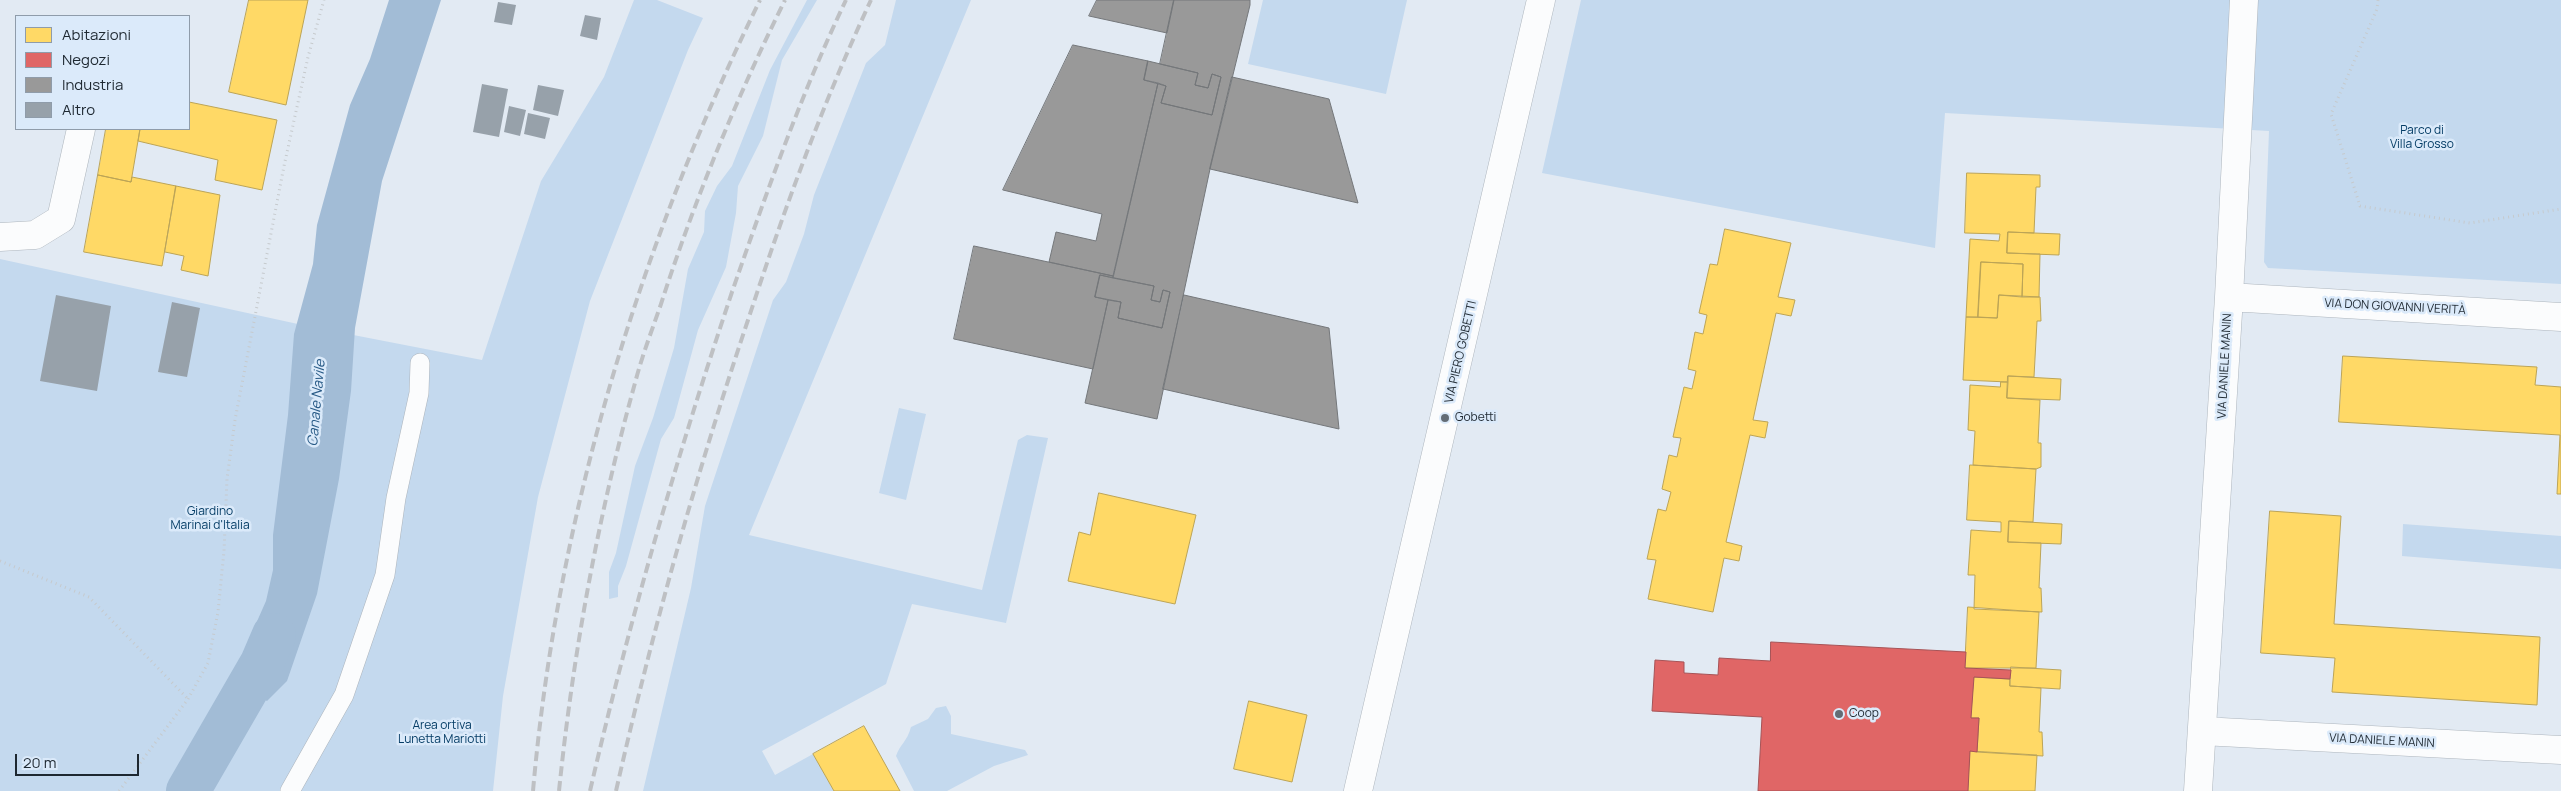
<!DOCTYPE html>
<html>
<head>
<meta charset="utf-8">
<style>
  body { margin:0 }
  #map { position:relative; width:2561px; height:791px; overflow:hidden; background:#e2eaf3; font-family:Manrope,sans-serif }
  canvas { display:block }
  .legend { position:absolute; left:15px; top:15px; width:175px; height:115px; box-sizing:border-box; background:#dbeafa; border:1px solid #8f9caa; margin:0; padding:6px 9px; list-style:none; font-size:15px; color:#1e2831 }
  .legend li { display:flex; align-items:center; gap:10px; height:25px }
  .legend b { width:25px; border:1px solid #8f9caa }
  .scale { position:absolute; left:15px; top:754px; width:124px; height:22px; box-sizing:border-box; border:2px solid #1e2831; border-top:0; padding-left:6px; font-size:15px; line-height:18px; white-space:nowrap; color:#1e2831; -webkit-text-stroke:4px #dbeafa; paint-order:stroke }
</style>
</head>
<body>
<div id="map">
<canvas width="2561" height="791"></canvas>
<ul class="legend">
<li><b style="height:14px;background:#ffd966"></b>Abitazioni</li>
<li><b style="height:14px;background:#e06666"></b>Negozi</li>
<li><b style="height:14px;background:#999"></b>Industria</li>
<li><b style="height:14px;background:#97a1aa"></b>Altro</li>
</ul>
<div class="scale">20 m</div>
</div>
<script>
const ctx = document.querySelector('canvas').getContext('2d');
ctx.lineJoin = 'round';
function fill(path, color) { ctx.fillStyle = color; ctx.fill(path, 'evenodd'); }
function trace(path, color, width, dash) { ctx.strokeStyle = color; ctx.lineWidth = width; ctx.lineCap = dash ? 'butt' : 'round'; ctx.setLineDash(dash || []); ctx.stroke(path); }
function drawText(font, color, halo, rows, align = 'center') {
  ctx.font = font + ' Manrope,sans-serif'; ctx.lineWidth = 5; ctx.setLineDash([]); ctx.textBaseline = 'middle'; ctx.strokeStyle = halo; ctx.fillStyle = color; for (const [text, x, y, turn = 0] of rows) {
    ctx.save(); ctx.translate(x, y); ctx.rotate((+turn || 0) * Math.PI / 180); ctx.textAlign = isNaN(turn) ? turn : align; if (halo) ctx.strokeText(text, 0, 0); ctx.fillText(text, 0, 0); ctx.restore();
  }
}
fill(new Path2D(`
  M634,0H657L703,18L688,50L590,301L538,497L503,696L493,791H0V259L307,326L482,360L541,181L604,77Z
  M807,0H817L782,60L763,136L738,186L736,213L726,267L698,330L674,418L661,439L626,566L618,586V597L609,599V572L616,553L635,466L653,418L674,348L688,269L704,232L705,211L717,186L732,166L770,70Z
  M896,0H971L749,535L982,590L1018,440L1027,435L1048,438L1006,623L912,604L886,684L762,751L775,775L813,754L834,791H643L691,588L705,506L773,300L786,282L804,234L814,195L866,63L885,45Z
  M1263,0H1407L1386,94L1248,64Z
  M1581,0H2561V284L2268,268L2264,262L2269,131L1945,113L1935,248L1542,173Z
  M899,408L926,414L906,500L879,493Z
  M2403,524L2561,536V569L2402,556Z
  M946,706L951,716V734L1025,750L1028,755L994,766L947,791H914L896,756C900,744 907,742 911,727L928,719L936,708Z`), '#c4d9ee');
fill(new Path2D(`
  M389,0H441L382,181L355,328L351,391L339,479L317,594L287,681L267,701L236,681L247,644L266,601L273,570V535L288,415L294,334L313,264L317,225L350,105L370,59Z`), '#a2bcd6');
const homes = new Path2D(`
  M249,0H308L286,105L229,92Z
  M189,102L277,120L262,190L215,180L218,160L138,141L140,129H189Z
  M106,129H140L131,182L98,175Z
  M1967,173L2040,175V187H2036L2034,233L2008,232L2007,253L2040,254L2039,297H2022L2023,264L1981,262L1978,317H1966L1970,239L1999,241L2000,234L1965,233Z
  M98,175L131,182L132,177L176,186L162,266L84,252Z
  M176,186L220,195L208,276L181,270L184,256L165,252Z
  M1725,229L1791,243L1778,297L1795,300L1791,316L1776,313L1753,420L1768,422L1765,438L1750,435L1726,542L1742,546L1739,561L1724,558L1713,612L1648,599L1656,560L1647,559L1658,509L1666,511L1671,492L1662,489L1669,455L1677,457L1681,438L1673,437L1684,387L1692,389L1696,371L1688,369L1695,332L1703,334L1707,315L1699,313L1710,264L1717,265Z
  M2008,232L2060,234L2059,255L2007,253Z
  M1981,262L2023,264L2022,297L1999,295L1997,318L1978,317Z
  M1999,295L2040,297L2041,321H2037L2034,377L2008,376V382L1963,380L1966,317L1997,318Z
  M2343,356L2537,367L2535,385L2561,387V494H2557L2560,435L2339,422Z
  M2008,376L2061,379L2060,400L2007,398Z
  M2001,382H2008L2007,398L2040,400L2038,443H2041V467L2036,469L1973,465L1975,431L1968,430L1970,385L2000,387Z
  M1970,465L2036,469L2033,522L2009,521L2008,542L2041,543L2039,588H2041L2042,612L1974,609L1975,575H1968L1971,530L2001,532V522L1967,520Z
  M1099,493L1196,515L1175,604L1068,581L1079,532L1090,535Z
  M2270,511L2341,516L2334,624L2540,637L2537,705L2332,692L2335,658L2261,653Z
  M2009,521L2062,524L2061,544L2008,542Z
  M1968,607L2039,612L2036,668H1965Z
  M2011,667L2061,670L2060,689L2010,686Z
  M1974,677L2010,679V686L2041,688L2039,732H2042L2043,756L1977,752L1979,718H1971Z
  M1249,701L1307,715L1292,782L1234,769Z
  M864,726L900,791H834L813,754Z
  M1970,751L2037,755L2035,791H1968Z`);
fill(homes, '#ffd966');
trace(homes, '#bca456', 1);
const shops = new Path2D(`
  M1771,642L1966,652L1965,668L2011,670L2010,679L1974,677L1971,718H1979L1977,752L1970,751L1968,791H1758L1762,717L1652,711L1655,660L1684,662V673L1718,675L1719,658L1770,661Z`);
fill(shops, '#e06666');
trace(shops, '#a65356', 1);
const industry = new Path2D(`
  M1097,0H1174L1167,33L1089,16Z
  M1174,0H1250V5L1210,169L1157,419L1085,403L1108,300L1121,302L1118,318L1162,328L1170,292L1163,290L1160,302L1151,300L1154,286L1113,278L1158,83L1166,86L1161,103L1212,115L1221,77L1212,74L1208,88L1195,85L1198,73L1160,64Z
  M1073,45L1148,61L1144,80L1158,83L1113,276L1049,262L1056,232L1096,241L1102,214L1003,190Z
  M1148,61L1198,73L1195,85L1208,88L1212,74L1221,77L1212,115L1161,103L1166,86L1144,80Z
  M1232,77L1329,99L1358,203L1210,169Z
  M974,246L1113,276V278L1100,275L1095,297L1108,300L1093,369L954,339Z
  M1100,275L1154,286L1151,300L1160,302L1163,290L1170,292L1162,328L1118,318L1121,302L1095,297Z
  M1184,295L1329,328L1339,429L1163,389Z`);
fill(industry, '#999');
trace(industry, '#74777a', 1);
trace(new Path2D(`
  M188,791L262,663L274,635`), '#a2bcd6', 44);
fill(new Path2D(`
  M498,2L516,5L512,25L494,22Z
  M585,15L601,18L597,40L580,36Z
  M482,84L508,89L499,137L473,132Z
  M538,85L564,90L558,116L533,110Z
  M509,106L526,110L520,136L504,132Z
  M528,113L550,118L545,139L524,134Z
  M56,295L111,306L97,391L40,381Z
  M172,302L200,308L187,377L158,372Z`), '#97a1aa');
const service = new Path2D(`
  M290,791L344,695L385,575L396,498L419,393L420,363`);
const minor = new Path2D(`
  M0,237L35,235L61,219L81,129
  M2229,297L2561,317
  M2202,731L2561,750
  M1358,791L1541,0
  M2198,791L2229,297L2244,0`);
trace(service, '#adb5bd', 20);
trace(minor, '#adb5bd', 29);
trace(new Path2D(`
  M2378,0L2377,9L2331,114L2360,206L2470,223L2561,209
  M0,561L89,597L188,699
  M119,791L188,699L208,663L218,612L224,551L227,479L235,420L284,166L308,57L324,0`), '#c6cacd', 3, [1, 4]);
trace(service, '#fbfcfd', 19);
trace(minor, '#fbfcfd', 28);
trace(new Path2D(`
  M533,791C557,517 639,246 760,0
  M559,791C573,654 598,516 635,383C642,356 652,330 661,304C695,199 736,99 785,0
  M590,791C629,622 677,456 732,292C766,194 801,94 846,0
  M616,791C652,632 696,475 748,320C784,210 822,105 871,0`), '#bec0c3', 4, [10, 5]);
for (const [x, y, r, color] of [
  [1445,418,5,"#636c75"],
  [1839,714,5,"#636c75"]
]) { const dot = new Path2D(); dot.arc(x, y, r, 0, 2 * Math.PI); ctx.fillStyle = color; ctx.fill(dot); trace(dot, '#dbeafa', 2); }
drawText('12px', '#053d66', '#dbeafa', [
  ["Parco di",2422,131],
  ["Villa Grosso",2422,145],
  ["Giardino",210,512],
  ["Marinai d'Italia",210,526],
  ["Area ortiva",442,726],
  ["Lunetta Mariotti",442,740]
]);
drawText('12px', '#1e2831', '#dbeafa', [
  ["VIA DON GIOVANNI VERITÀ",2395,307,3],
  ["VIA PIERO GOBETTI",1461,352,-77],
  ["VIA DANIELE MANIN",2225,366,-87],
  ["VIA DANIELE MANIN",2382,741,3]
]);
drawText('12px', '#1e2831', '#dbeafa', [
  ["Gobetti",1455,418],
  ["Coop",1849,714]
], 'left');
drawText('italic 14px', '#295b87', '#dbeafa', [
  ["Canale Navile",317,403,-85]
]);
</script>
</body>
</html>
